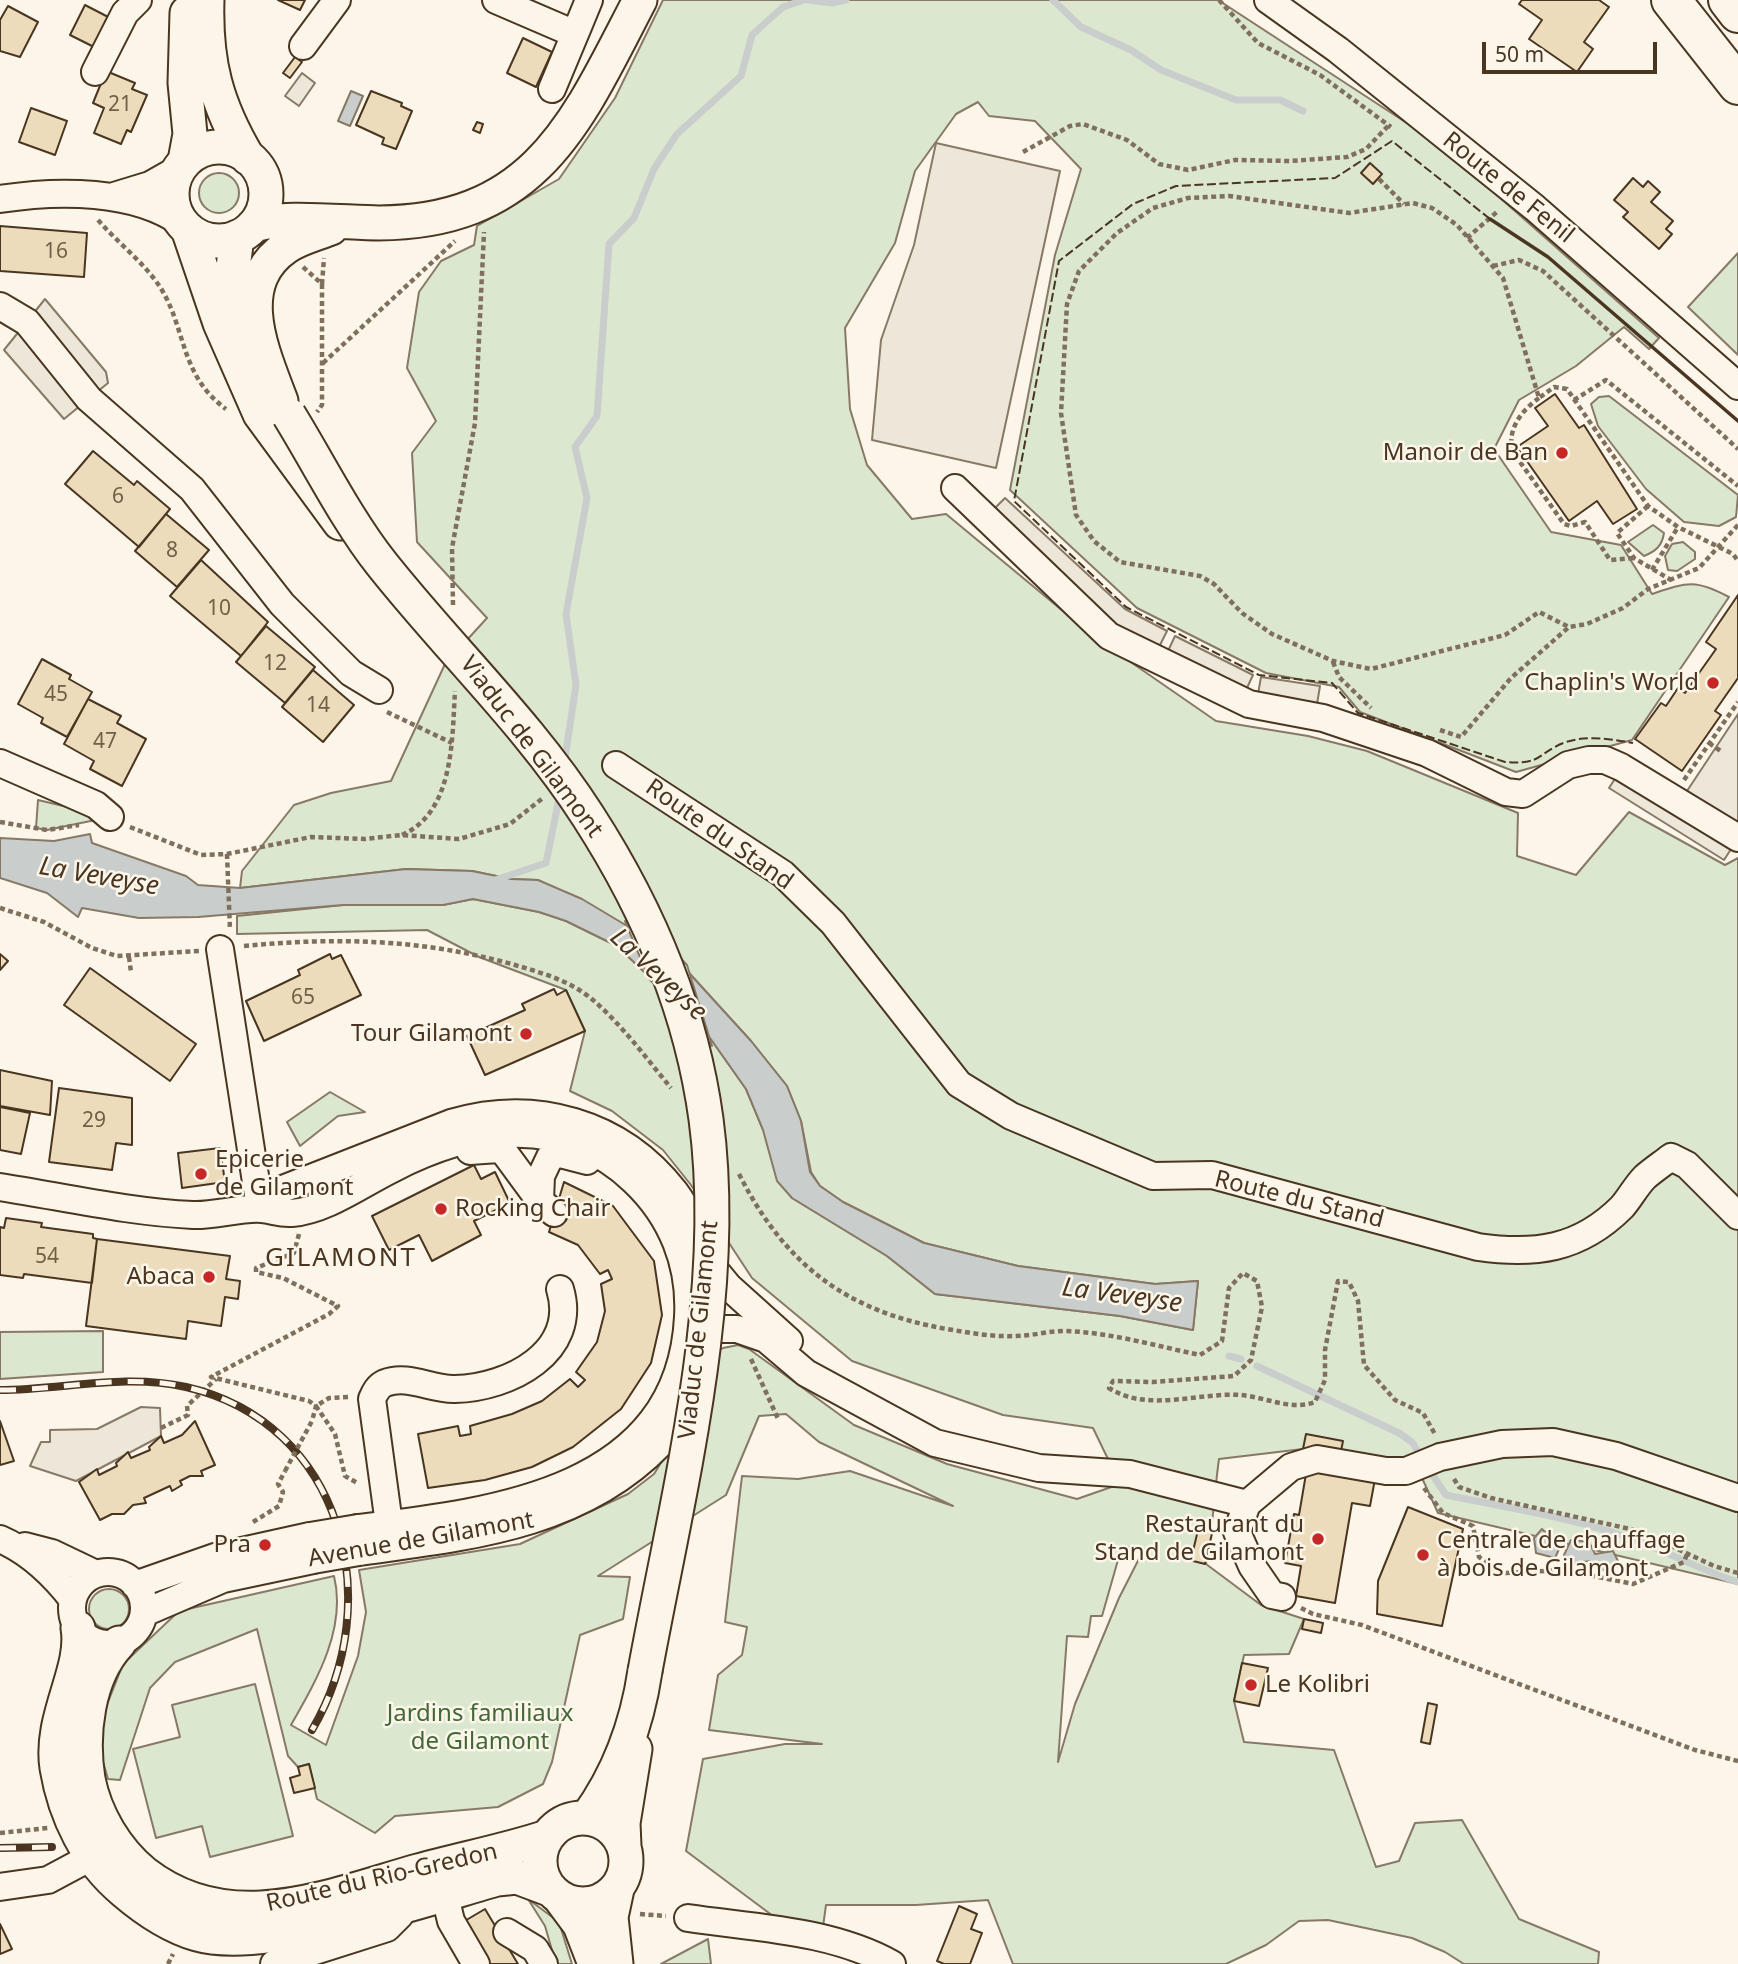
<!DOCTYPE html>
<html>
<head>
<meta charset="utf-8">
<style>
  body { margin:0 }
  #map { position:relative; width:1738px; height:1964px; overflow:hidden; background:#fbf6e9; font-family:"Noto Sans",sans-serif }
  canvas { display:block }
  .scale { position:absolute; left:1482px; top:42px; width:175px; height:32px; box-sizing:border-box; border:4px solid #4a3520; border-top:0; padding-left:9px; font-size:21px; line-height:24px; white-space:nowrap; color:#4a3520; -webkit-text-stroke:5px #fbf6e9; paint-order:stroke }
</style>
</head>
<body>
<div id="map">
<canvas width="1738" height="1964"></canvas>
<div class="scale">50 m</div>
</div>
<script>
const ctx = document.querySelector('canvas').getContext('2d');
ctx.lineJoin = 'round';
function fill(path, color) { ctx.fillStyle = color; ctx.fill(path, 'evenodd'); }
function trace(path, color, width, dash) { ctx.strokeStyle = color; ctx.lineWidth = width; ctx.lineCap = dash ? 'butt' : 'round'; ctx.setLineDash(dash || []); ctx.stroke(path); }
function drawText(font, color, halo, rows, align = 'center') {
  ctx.font = font + ' "Noto Sans",sans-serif'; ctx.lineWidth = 5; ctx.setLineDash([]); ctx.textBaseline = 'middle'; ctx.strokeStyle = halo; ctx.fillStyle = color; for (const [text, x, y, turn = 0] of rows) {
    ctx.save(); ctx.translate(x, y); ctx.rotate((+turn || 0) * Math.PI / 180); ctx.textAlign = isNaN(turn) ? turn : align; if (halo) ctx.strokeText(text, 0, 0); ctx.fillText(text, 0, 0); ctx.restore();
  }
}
const green = new Path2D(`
  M663,0H1218L1439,144L1659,338L1649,349L1624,327L1576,366L1519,400L1494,449L1551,532L1621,545L1652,594C1688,582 1695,579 1729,597L1632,740L1516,772L1360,712L1339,687L1266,673L1137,608L1010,490L1055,255L1081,169L1035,121L989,116L978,102L956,114L915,171L895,243L845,328L850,409L867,465L912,519L946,514L1093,636L1216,721L1308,736L1367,751L1518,813L1517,856L1576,875L1629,812L1725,865L1738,858V1584L1438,1513L1422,1478L1303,1449L1219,1459C1214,1494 1213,1529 1206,1564L1261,1605L1304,1619L1289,1654L1244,1655L1234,1701L1244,1742L1334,1750L1376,1867L1399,1861L1415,1823L1462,1820L1519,1919L1599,1952L1598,1964H1464L1445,1952L1412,1938L1328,1920L1299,1921L1266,1945L1226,1964H1013L988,1900L916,1905H826L822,1934L781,1922L686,1851L703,1759L785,1744H822L709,1730L718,1675L742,1655L747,1627L725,1622L742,1476L798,1479L850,1471L953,1506L819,1442L786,1414L759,1416L726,1495L598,1576L630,1577L623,1619L580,1635L552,1762L543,1784L498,1807L395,1816L375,1833L317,1799L309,1764L298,1767L288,1756L257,1629L175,1662L150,1688L120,1780L108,1779L95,1735L123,1664L179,1611L334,1576C347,1629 316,1681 291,1725L326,1745L358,1656L366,1612L359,1570L520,1544L628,1494L654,1474L677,1437L709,1356L723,1348L738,1345L749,1349L854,1425L947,1464L1077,1499L1120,1484L1093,1428L1003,1415L852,1361L752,1278L691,1185L663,1150L612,1111L570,1091L585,1031L566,990L479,957L427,930L237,934V916L343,905H443L473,899L539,912L566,921L617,946L703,1028L746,1089L792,1198L887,1256L935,1294L1120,1316L1193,1330L1198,1281L1155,1284L1018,1266L924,1243L843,1202L820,1186L811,1172L801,1121L787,1086L751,1041L669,951L538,880L511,879L472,871L406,869L240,888L242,871L294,805L331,793L391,781L445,664L487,618L417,542L412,453L436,421L407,368L419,292L441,261L474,245L477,226L559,179L615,98ZM1122,1546L1144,1549L1119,1598L1075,1704L1058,1762L1067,1636L1088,1637L1091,1616H1102Z
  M199 193a20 20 0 1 1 40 0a20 20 0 1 1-40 0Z
  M1738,253V355L1688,307Z
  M1609,396L1738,495L1736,517L1719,526L1684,522L1646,489L1598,426L1591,404L1599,397Z
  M1653,525L1664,533C1662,546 1656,551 1644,556L1628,542Z
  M1683,542L1695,552V559L1677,571L1668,570L1665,556L1672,544Z
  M38,800L110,817L47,830L36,828Z
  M330,1092L365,1112L338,1116L300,1146L287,1122Z
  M103,1331V1372L0,1379V1332Z
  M89 1609a20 20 0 1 1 40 0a20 20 0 1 1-40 0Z
  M255,1684L293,1836L210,1857L202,1826L156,1838L133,1749L180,1737L172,1705Z
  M528,1899L559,1922L572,1964H556L545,1926Z
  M708,1939L711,1964H661Z`);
fill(green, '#dce7d0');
trace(green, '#887966', 2);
const parking = new Path2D(`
  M302,73L315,83L299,106L285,96Z
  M936,143L1060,171L996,468L872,440L881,340L914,245Z
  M45,299L106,372L108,383L64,419L4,350Z
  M1005,498L1125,609L1167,631L1159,647L1116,626L992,511Z
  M1175,636L1253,675L1246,690L1168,651Z
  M1261,677L1320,686L1317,704L1258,694Z
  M1738,714V825L1687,791Z
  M1618,774L1733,846L1724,860L1609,788Z
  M141,1407L160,1408L161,1436L76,1481L30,1466L41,1442H50V1430L97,1429Z`);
fill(parking, '#ede7d9');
trace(parking, '#887966', 2);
const water = new Path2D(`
  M351,91L363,96L350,126L338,121Z
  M90,834L92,843L186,876L198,885L240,888L406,869L472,871L511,879L538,880L582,899L669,951L751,1041L787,1086L801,1121L810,1172L820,1186L843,1202L924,1243L1018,1266L1155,1284L1198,1281L1193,1330L1120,1316L935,1294L887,1256L792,1198L777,1181L763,1130L746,1089L703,1028L617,946L566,921L539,912L473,899L443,905H343L198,917L139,918L82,908L78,917L47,893L0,878V838L54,841Z
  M1542,1529L1560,1547L1555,1558L1536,1553L1534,1538Z
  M1571,1540L1589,1542L1595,1554L1613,1551L1620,1565L1605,1571L1590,1561L1569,1564L1564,1555Z`);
fill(water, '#c9cecd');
trace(water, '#887966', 2);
const pier = new Path2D(`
  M625,921L671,948L687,965L712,1046L671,1000L649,979Z`);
fill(pier, '#fbf6e9');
trace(pier, '#887966', 2);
trace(new Path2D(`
  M808,0L832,3L846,0
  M1053,0L1081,27L1131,50L1161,70L1236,100H1280L1303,111
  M564,765L576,685L566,614L587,498L575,447L597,416L609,244L634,218L654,169L677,134L741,76L752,35L783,7L804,0
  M495,880L546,863L560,794
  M1229,1356L1241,1359
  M1257,1366L1399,1433L1412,1442L1422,1458
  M1428,1468L1446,1495C1506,1507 1567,1517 1624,1536C1663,1549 1699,1570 1738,1582`), '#c9cecd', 7);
const building = new Path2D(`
  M278,0H305L300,10Z
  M1522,0H1599L1609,7L1584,42L1593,49L1577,72L1529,39L1542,20L1519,4Z
  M85,5L114,20L100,50L70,35Z
  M8,6L38,22L20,57L0,51V20Z
  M523,38L552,52L536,87L507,73Z
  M295,57L302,62L290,78L283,73Z
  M106,71L135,83L132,89L147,95L131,132L127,130L121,144L94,133L104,108L93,103Z
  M371,91L402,103L401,106L412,111L396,149L382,144L384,138L356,125Z
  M31,108L67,121L55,155L19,142Z
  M477,122L483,124L480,133L473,130Z
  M1370,163L1382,174L1373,184L1361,173Z
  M1633,178L1643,187L1648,181L1660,192L1651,202L1673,221L1666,229L1672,234L1659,249L1623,217L1628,212L1614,200Z
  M0,226L87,233L84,277L0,271Z
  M1555,394L1579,428L1584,425L1637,509L1613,524L1597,501L1569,521L1517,447L1548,426L1535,408Z
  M93,451L134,485L137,481L170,509L139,547L65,484Z
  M166,514L209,550L177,587L135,551Z
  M201,560L268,622L241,656L170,596Z
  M1738,595V678L1715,711L1721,715L1682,771L1635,739L1661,703L1666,706L1678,688L1685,693L1716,649L1706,642Z
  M266,626L315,667L285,703L236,662Z
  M42,659L71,675L69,679L92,692L67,737L41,723L43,718L18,704Z
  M313,670L354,705L323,742L282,707Z
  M88,699L121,716L117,723L146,739L122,786L90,769L94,761L64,744Z
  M0,954L8,961L0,970Z
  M330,954L332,959L341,955L361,995L264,1041L246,1001L300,975L298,970Z
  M90,968L196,1044L170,1081L64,1005Z
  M554,989L557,995L566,990L585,1031L485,1075L467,1036L525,1010L522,1004Z
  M0,1070L52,1081L50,1115L0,1106Z
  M59,1088L132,1098V1145L116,1143L112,1170L49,1162Z
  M0,1107L30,1113L21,1154L0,1150Z
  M220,1148L225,1182L182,1188L178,1153Z
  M474,1165L481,1179L495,1172L510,1203L474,1221L481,1235L432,1261L419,1235L389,1250L372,1216Z
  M564,1182L613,1206L654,1261L662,1315L651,1363L621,1409L573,1447L532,1467L485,1480L428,1488L418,1434L458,1426L460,1436L471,1434L470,1426L512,1414L542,1401L570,1379L578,1387L585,1380L576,1372L597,1342L605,1311L601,1284L612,1279L608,1270L600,1274L578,1245L549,1232Z
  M6,1218L42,1223L41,1227L93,1234V1238L97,1239L92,1283L24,1274L23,1278L0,1275V1227L4,1228Z
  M97,1239L230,1256L226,1279L240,1281L238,1299L225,1297L221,1326L188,1321L186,1339L86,1326Z
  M0,1421L14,1461L0,1465Z
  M195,1421L215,1465L201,1471L203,1476H190L180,1481L182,1485L172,1491L170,1486L144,1498L146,1503L133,1505L124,1514H112L100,1520L79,1482L97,1469L99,1475L117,1466L116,1463L128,1452L131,1458L150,1450L149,1447L161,1436L164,1443L182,1435Z
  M1306,1434L1343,1441L1340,1456L1303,1449Z
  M1307,1468L1375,1479L1370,1506L1352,1503L1335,1603L1296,1596L1301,1566L1285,1563L1294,1514L1299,1515Z
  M1408,1507L1463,1529L1442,1626L1377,1614L1378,1581Z
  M1199,1526L1213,1529L1205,1564L1181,1558L1183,1549L1193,1551Z
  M1304,1619L1323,1623L1321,1633L1302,1629Z
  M1242,1663L1268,1668L1259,1706L1234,1701Z
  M1428,1703L1437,1705L1430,1744L1421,1742Z
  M309,1764L315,1788L294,1793L290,1778L300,1775L298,1767Z
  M959,1906L977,1914L971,1929L982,1933L970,1964H944L937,1961Z
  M485,1909L518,1964H488L463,1922Z
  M0,1924L12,1949L0,1954Z`);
fill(building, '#ecdcbc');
trace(building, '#4a3520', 2);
const minor = new Path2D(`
  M496,0L575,34L552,89
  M1268,0L1338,50L1535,208L1738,386
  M575,34L589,0
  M303,46L337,0
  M95,72L125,13L138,0
  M114,196L150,185L180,168
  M0,199C57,190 135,189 183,224
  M0,306L27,322L89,399L192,489L282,604L351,673L379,690
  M955,488L1109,636L1249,704L1323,718L1427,753L1506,792L1523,794L1568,765L1589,760H1605L1621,767L1738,838
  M0,763L96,805L110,817
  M616,765L783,874L833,923L959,1084L1011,1116L1153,1176L1212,1175L1478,1247C1534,1255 1579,1250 1622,1207C1630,1198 1636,1186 1645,1177C1653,1170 1662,1164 1671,1157L1687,1165L1738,1216
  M220,949L260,1208
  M470,1151L498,1149L504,1152L540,1201L554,1213
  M0,1187C64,1197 129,1212 193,1215C214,1216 243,1207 262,1209C273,1210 280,1214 292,1213C326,1210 360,1185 390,1170C472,1127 562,1113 634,1181C672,1217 691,1265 688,1317C679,1491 494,1512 358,1528
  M540,1201L541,1176L550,1157L560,1154L587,1161
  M260,1208L275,1192L451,1123C535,1098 621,1122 675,1192C690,1212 699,1236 708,1259
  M710,1264L729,1287L789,1341
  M712,1329H737L766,1339L806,1373L935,1443L1039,1468L1130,1474L1247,1504
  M389,1524L372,1399C375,1392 378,1386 385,1383C408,1374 432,1390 455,1389C509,1388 579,1352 560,1289
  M0,1539C30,1552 53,1574 73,1600
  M25,1546L52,1553L96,1574
  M359,1552C466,1537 580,1527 660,1444C673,1431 685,1419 693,1402
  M72 1608a36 36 0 1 1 72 0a36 36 0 1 1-72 0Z
  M135,1585L215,1557L310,1536
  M1282,1597L1272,1595L1252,1566L1237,1532L1247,1504L1291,1467L1317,1459L1386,1471H1406L1440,1457L1502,1444L1553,1442L1616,1456L1738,1498
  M144,1613L223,1579L313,1560
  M0,1887L48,1880L91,1857
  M444,1892L451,1921L476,1964
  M688,1918C756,1928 831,1930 892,1964
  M507,1932L535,1949L544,1964
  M274,1964L387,1928L400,1915L403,1899`);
const major = new Path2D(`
  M207,0C205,62 216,104 248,158
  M172 194a47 47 0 1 1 94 0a47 47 0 1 1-94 0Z
  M185,161L190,134L185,83L187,13
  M253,226C277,215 348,223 379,223C537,222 577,121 640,0
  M188,229L220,323L260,414L340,523
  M237,237L231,283L240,323
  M281,401C263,353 231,285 286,247C299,238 316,234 331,228
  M78,1628C85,1670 49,1717 57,1768C65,1816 87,1860 124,1891C145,1909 170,1926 197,1934C265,1954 426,1899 497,1879L517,1877L549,1889
  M119,1643C87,1677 81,1735 88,1779C95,1815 116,1850 144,1873C229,1939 326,1897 418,1871C461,1859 505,1851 547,1837
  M540 1861a43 43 0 1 1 86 0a43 43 0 1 1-86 0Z
  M587,1818C619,1774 637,1725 645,1671
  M624,1846L623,1823L635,1749
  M560,1898L580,1925L595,1964
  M616,1964L611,1917L617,1889`);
const highway = new Path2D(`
  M1671,0L1738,85
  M1728,0L1738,13`);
trace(minor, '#4a3520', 30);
trace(major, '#4a3520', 37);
trace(highway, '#4a3520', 42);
trace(new Path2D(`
  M1219,0L1258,43L1320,75L1391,127
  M1023,152L1070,126L1083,124L1127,140L1159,164L1188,170L1235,160L1290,161L1347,157L1366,149L1389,125
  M1379,179L1404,204
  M98,220C117,242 141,260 158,284C187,326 178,374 226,409
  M1467,238L1498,211
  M1493,266L1519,260L1543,271L1738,449
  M303,267L322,284V405L317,412
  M322,284L324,258
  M323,363L455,241
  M1539,398C1522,410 1506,430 1513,452L1564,524L1571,526L1585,522L1610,560L1634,558
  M1574,400L1606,380L1738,486
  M1648,506L1617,533L1634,558L1671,580
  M1738,525L1699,568L1648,589L1623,608L1587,624L1569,627L1539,612L1505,635L1371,669L1333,661L1272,634L1242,613L1214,584L1200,576L1120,562L1094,541L1076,515L1061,413L1067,304L1079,271L1117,233L1153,208L1188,198L1229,196L1349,213L1413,203L1432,208L1457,225L1503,278L1539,398L1554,387L1567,389L1648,506L1678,527L1733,554L1738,561
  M1652,570L1678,527
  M453,605L452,548L475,423L484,232
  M1333,662L1339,677L1371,708
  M387,712L452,743
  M1440,730L1461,737L1511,678L1569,627
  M1709,743L1722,752
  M1684,780L1738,702
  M0,822L47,830L79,825
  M130,827L201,855L227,854L311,837L365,839L401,835L459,839L510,824L543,798
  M402,835C454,812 452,740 455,691
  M227,854L230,930
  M0,908L44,922L92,948L117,956L199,951
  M244,946C338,937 423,939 515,965C542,973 571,981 593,1000C622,1025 647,1059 671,1088
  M129,957L131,972
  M739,1174C785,1265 847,1312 947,1329C970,1333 993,1337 1016,1336C1032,1336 1048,1331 1064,1331C1109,1332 1156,1346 1200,1355L1222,1341L1229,1288L1243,1273L1257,1281L1262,1307L1251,1360L1234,1376L1152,1382L1113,1381L1109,1388C1147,1413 1199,1392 1241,1395C1265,1397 1291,1411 1315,1402L1325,1380V1350L1338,1281L1349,1282L1358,1301L1364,1365L1395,1400L1423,1413L1436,1436
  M299,1234L294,1253L256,1268V1272L283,1278L338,1306L329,1314L211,1377L309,1401L316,1406L312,1421
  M751,1359L779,1421
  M348,1397L329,1398L316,1406L335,1434L345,1476L359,1484
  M161,1428L188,1415L187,1406L216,1379
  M1454,1479L1459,1487L1491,1498L1639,1531L1714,1566L1738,1573
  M1424,1488L1443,1513L1473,1526L1479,1557L1497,1571L1506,1573L1564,1570L1633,1584L1684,1562L1687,1554
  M253,1522L279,1506L283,1492L278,1484L285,1471
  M1301,1608L1313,1614L1362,1625L1695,1750L1738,1761
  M0,1833L48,1828
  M640,1914L666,1916
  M168,1964L173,1954`), '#7f6f5c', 4.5, [5, 3.5]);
trace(minor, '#fbf6e9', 26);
trace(major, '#fbf6e9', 33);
trace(highway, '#fbf6e9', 38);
const rail = new Path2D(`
  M0,1390C62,1390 124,1373 186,1387C343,1423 388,1601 312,1730
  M0,1848L52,1847`);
trace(rail, '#4a3520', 8);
trace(rail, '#fbf6e9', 5, [16]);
const minorBridge = new Path2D(`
  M310,1536L358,1528
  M313,1560L359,1552`);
const majorBridge = new Path2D(`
  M289,415C318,462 347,520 381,563C448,648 529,724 588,816C648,909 691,1009 706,1119C730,1297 677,1496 645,1671`);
trace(minorBridge, '#4a3520', 30, []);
trace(majorBridge, '#4a3520', 37, []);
trace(new Path2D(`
  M285,1471L312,1421`), '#7f6f5c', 4.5, [5, 3.5]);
trace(minorBridge, '#fbf6e9', 26);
trace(majorBridge, '#fbf6e9', 33);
trace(new Path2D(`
  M1490,219L1392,141L1335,178L1176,186L1133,204L1059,261L1014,501L1126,607L1259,675L1332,683L1358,713L1505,762C1544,765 1536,753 1566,742C1588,735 1611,739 1633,743`), '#4a3520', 2, [9, 3.5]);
trace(new Path2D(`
  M1490,219L1548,257L1738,421`), '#4a3520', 3.5);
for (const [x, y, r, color] of [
  [1562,453,7,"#c62828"],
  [1713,683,7,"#c62828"],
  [526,1034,7,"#c62828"],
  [201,1174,7,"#c62828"],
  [441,1209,7,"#c62828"],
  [209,1277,7,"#c62828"],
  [1318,1539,7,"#c62828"],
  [265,1545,7,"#c62828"],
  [1423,1555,7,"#c62828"],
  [1251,1685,7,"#c62828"]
]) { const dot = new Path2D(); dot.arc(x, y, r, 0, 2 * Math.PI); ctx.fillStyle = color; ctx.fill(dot); trace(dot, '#fbf6e9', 2.5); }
drawText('21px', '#725f47', null, [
  ["21",120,105],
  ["16",56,252],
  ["6",118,497],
  ["8",172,551],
  ["10",219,609],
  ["12",275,664],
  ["45",56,695],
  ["14",318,706],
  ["47",105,742],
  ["65",303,998],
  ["29",94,1121],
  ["54",47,1257]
]);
drawText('24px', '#4a3520', '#fbf6e9', [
  ["Route de Fenil",1508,188,39],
  ["Viaduc de Gilamont",531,747,53],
  ["Route du Stand",719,835,35],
  ["Route du Stand",1299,1200,14],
  ["Viaduc de Gilamont",699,1330,-84],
  ["Avenue de Gilamont",421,1540,-10],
  ["Route du Rio-Gredon",382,1878,-13]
]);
drawText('24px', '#4a3520', '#fbf6e9', [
  ["Manoir de Ban",1548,453],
  ["Chaplin's World",1699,683],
  ["Tour Gilamont",512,1034],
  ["Epicerie",215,1160,"left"],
  ["de Gilamont",215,1188,"left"],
  ["Rocking Chair",455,1209,"left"],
  ["Abaca",195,1277],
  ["Restaurant du",1304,1525],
  ["Stand de Gilamont",1304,1553],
  ["Centrale de chauffage",1437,1541,"left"],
  ["à bois de Gilamont",1437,1569,"left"],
  ["Pra",251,1545],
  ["Le Kolibri",1265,1685,"left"]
], 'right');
drawText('24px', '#436837', '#fbf6e9', [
  ["Jardins familiaux",480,1714],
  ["de Gilamont",480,1742]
]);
drawText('italic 26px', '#4a3520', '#fbf6e9', [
  ["La Veveyse",99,877,10],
  ["La Veveyse",658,975,43],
  ["La Veveyse",1122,1296,8]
]);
ctx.letterSpacing = '2px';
drawText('26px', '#4a3520', '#fbf6e9', [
  ["GILAMONT",341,1259]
]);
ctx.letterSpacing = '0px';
</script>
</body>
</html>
